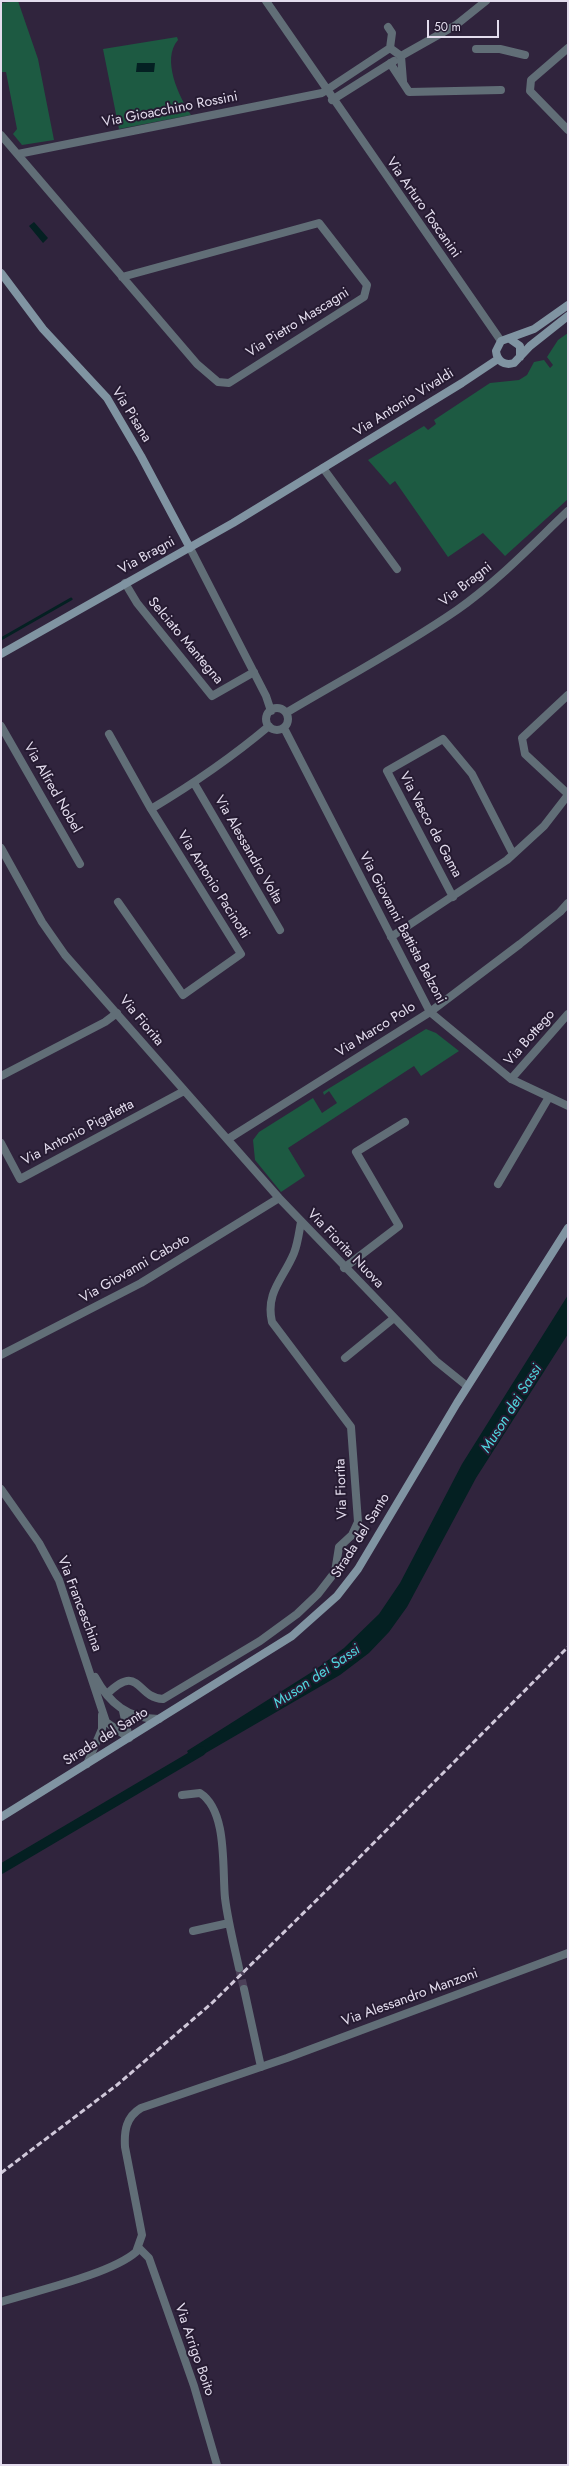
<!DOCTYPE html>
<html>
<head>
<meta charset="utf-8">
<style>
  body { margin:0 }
  #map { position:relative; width:569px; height:2466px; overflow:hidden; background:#30243d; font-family:Jost,sans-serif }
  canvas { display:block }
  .frame { position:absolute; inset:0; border:2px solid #e4ddee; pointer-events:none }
  .scale { position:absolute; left:427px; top:20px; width:72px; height:18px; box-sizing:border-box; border:2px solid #e4ddee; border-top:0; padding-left:5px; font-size:12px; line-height:14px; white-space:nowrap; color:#e4ddee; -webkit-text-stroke:3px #261b32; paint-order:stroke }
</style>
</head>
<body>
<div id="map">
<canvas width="569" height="2466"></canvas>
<div class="frame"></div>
<div class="scale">50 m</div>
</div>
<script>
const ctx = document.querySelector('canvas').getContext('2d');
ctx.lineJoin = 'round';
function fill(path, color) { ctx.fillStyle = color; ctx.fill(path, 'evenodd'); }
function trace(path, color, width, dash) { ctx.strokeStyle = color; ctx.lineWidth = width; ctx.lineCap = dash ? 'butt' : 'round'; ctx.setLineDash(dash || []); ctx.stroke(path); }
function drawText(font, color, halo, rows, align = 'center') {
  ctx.font = font + ' Jost,sans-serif'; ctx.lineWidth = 4; ctx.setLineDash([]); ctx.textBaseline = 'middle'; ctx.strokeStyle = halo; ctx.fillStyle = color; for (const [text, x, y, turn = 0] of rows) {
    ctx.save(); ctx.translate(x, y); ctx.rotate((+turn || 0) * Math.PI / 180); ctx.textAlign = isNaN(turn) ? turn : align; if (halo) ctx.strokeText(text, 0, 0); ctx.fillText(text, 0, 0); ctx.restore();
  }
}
fill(new Path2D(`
  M18,1L38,59L54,140L22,145L13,134L17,129L6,72H1V3Z
  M177,37L178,40C161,59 179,97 191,115L119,129L103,49Z
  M568,333V499L505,556L483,533L448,557L395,481L390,485L368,460L424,426L428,430L436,424L434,420L490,383L519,380L527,375L534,362L544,360L550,368L553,365L547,357L558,340Z
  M426,1029L436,1033L459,1051L421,1076L414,1066L288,1148L305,1176L281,1192L255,1160L253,1140L259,1132L313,1098L322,1113L337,1103L329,1091L324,1095L323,1092Z`), '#1d5a42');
fill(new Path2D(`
  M137,63H155L154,72H136Z
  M34,222L48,238L43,243L29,226Z
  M568,1295V1334L476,1478L407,1607L389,1632L369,1653L340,1675L192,1761L187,1751L315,1670L344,1648L379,1614L400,1583L462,1464Z`), '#042022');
trace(new Path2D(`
  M1,639L71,599`), '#042022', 3);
trace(new Path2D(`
  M1,1869L201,1751`), '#042022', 10);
trace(new Path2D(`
  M239,1968L244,1989`), '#4b4058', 8, [8, 4]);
trace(new Path2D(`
  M266,1L501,341
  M390,48L401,56L456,25L486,1
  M568,48L531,80L530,91L568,130
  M476,49H500L525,55
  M401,56L403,81
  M390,63L409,92L501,90
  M332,100L394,61
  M1,135L197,364L218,382L229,383L364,297L367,285L319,223L122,277
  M18,154L322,93L390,48L392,33L388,27
  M323,468L397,569
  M190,548L266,696L271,711
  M125,583L137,603L212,696L254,672
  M568,695L522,738L525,754L568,794
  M266 719a11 11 0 1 1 22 0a11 11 0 1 1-22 0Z
  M286,713C343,679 402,648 457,610C497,582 532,545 568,511
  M1,726L80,864
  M284,728L430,1012L511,1079L568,1106
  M109,734L151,809L241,954L183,995L118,902
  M194,783L280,930
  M151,809C193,784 231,758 269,726
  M1,848L42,922L65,955L279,1198L436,1361L467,1386
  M453,897L387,771L443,739L472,774L513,854
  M391,937L507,860L544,826L568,795
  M1,1076L105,1022L117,1013
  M511,1079L568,1014
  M228,1139L430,1012L520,944L560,912L568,903
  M1,1143L20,1179L184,1091
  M498,1184L549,1097
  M344,1268L399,1226L356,1152L405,1122
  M1,1355L141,1283L279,1198
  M345,1358L394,1318
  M1,1489L39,1543L59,1580L106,1722L129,1738
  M95,1677C109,1703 128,1719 159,1719
  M107,1694C140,1662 136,1698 163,1699L260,1641L297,1614L318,1594L335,1572L339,1547L352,1535L358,1522L351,1427L272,1322C265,1292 284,1278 294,1253C298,1243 299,1232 301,1222
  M123,1711L129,1738
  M87,1764L102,1729V1715
  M182,1795L200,1793C228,1811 222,1869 225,1898C228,1922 234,1945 239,1968
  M193,1931L229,1923
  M244,1989L261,2067
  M139,2248L149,2258L194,2386L217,2465
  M1,2302C35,2291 111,2274 136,2252L142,2235L125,2147C124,2131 126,2117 141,2108L287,2058L568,1953`), '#616e77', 8);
trace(new Path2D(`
  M1,273L43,329L107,398L141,456L190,548
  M568,305L534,329L501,341L496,351C497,361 504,366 514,363L530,346L568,316
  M510,339L520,346V357
  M1,654L233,523L462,383L498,359
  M1,1817L292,1636L337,1596L358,1569L457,1403L568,1228`), '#8094a2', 8);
trace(new Path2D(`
  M1,2173L117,2085L212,2003L337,1880L568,1647`), '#d0c8da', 3, [6, 3]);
drawText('14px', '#e4ddee', '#261b32', [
  ["Via Gioacchino Rossini",170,110,-11],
  ["Via Arturo Toscanini",423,208,55],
  ["Via Pietro Mascagni",298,323,-32],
  ["Via Antonio Vivaldi",404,403,-32],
  ["Via Pisana",131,415,58],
  ["Via Bragni",147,556,-29],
  ["Via Bragni",466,585,-38],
  ["Selciato Mantegna",185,641,50],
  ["Via Alfred Nobel",52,788,60],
  ["Via Vasco de Gama",430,825,62],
  ["Via Alessandro Volta",248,850,60],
  ["Via Antonio Pacinotti",213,885,58],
  ["Via Giovanni Battista Belzoni",402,928,62],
  ["Via Fiorita",141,1021,50],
  ["Via Marco Polo",376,1030,-32],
  ["Via Bottego",530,1038,-49],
  ["Via Antonio Pigafetta",78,1133,-28],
  ["Via Fiorita Nuova",345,1249,46],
  ["Via Giovanni Caboto",135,1269,-30],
  ["Via Fiorita",342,1489,-92],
  ["Strada del Santo",361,1536,-58],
  ["Via Franceschina",79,1604,69],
  ["Strada del Santo",106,1737,-32],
  ["Via Alessandro Manzoni",410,1998,-20],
  ["Via Arrigo Boito",194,2350,71]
]);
drawText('italic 15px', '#50d7df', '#261b32', [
  ["Muson dei Sassi",512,1409,-58],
  ["Muson dei Sassi",317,1677,-34]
]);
</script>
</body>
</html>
